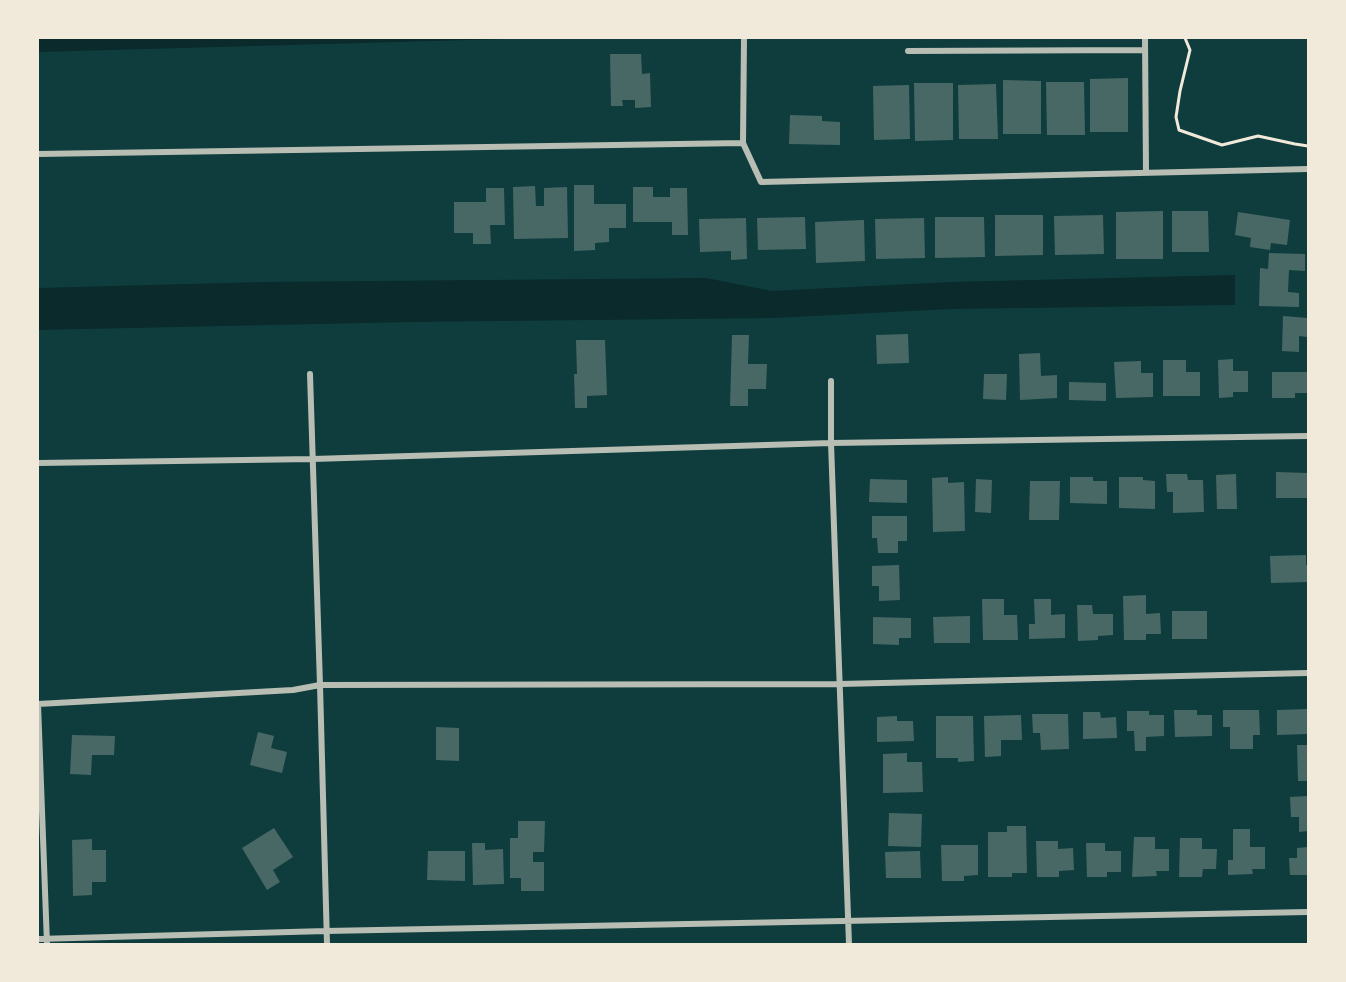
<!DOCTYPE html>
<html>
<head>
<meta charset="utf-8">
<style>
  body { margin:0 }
  #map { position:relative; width:1346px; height:982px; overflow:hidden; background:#0f3d3e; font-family:"Roboto Condensed",sans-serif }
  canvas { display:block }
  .frame { position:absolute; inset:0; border:39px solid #f1e9da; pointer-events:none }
</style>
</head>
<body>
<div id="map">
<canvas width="1346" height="982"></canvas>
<div class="frame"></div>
</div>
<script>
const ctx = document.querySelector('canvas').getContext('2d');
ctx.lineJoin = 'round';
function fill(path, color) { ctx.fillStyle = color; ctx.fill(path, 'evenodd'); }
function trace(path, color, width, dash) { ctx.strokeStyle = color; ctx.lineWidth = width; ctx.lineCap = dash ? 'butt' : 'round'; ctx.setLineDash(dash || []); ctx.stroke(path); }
fill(new Path2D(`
  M38,38H541L38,52Z
  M1235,275V305L951,309L774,318L409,322L38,330V288L263,282L706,278L772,291L951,282Z`), '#0a2a2b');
fill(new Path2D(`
  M610,54H641L642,74L650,73L651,107L635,108V100H622L623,106H611Z
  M1128,78V132H1090V79Z
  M1003,80L1041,81V134H1003Z
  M1046,82H1084L1085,135H1047Z
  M914,83H953V140L915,141Z
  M996,84L998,139H959L958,85Z
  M909,85L910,139L874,140L873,86Z
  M790,115L822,116V121L840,122V145L789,144Z
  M574,185H594V204H626V228H609V242L595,243V250L574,251Z
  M535,186L536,206H544V188L567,187L568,238L514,239L513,187Z
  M633,187H653V197H670V188H687L688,235H672V222H633Z
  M486,188H504L505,225H490L491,244H473V233H454V202H486Z
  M1163,211V259H1116V212Z
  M1172,211H1208L1209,252H1172Z
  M1238,212L1290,220L1287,245L1271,243L1270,250L1250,247L1251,238L1235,235Z
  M995,215H1043V255L995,256Z
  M1103,215L1104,254L1055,255L1054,216Z
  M805,217L806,249L758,250L757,218Z
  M935,217H984L985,257L935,258Z
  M746,218L747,259L731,260V251L700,252L699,219Z
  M924,218L925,258L876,259L875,219Z
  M864,220L865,261L816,263L815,222Z
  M1269,253L1305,254V271L1289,270L1288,292L1299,293V307L1259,306L1260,268L1268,269Z
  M1283,316L1308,318L1307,337L1299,336V352L1282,351Z
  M908,334L909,363L877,364L876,335Z
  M732,335H749L748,364H767L766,389H748V406H730Z
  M576,340H605L607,395L587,396V408H575L574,374H577Z
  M1040,353L1041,376L1057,375V398L1020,400L1019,354Z
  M1233,359V371H1248V392H1233V397L1219,398L1218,360Z
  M1163,360H1186V372H1200V396H1163Z
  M1141,361V373H1153V397L1116,398L1114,362Z
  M1272,372H1308V393H1295V398H1272Z
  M984,374H1007L1006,400L983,399Z
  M1069,382L1106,383V401L1069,400Z
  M1276,472L1308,473V498H1276Z
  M1166,474H1187L1188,480H1203L1204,512L1173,513V492H1167Z
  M1236,474L1237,509H1217L1216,475Z
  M948,477V483L964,482L965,531L933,532L932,478Z
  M1070,477H1093V481H1107V504L1070,503Z
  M1119,477H1143V480L1155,481V509L1119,508Z
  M870,479L907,480V503L869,502Z
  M976,479L992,480L991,513L975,512Z
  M1030,481H1060L1059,520H1029Z
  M872,516H907V541H898V553H878L877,538H872Z
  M1306,555V565H1308V582L1271,583L1270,556Z
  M899,565L900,600L879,601V586H872V566Z
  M1146,595V614L1160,613L1161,634H1146V640H1124L1123,596Z
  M982,599H1004V615H1017L1018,640H983Z
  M1034,599H1051V615L1065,614V638L1029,639V624H1035Z
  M1077,605H1092L1093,614H1113V635L1098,636V640L1078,641Z
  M1172,611H1207V639H1172Z
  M970,616V643H934L933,617Z
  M873,617L911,618V638H899V645L873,644Z
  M1308,709V734L1277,735V710Z
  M1174,710H1197V715H1212V736L1175,737Z
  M1223,710H1259L1260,735H1253V749H1230V727H1223Z
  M1127,711H1149V715H1164V736L1146,737V751H1135L1134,731H1127Z
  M1083,712H1100L1101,718L1116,717L1117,738L1083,739Z
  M1032,714H1068L1069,749L1041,750L1040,733H1033Z
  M1021,715L1022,740H1001V756L985,757L984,716Z
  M897,716V721H913L914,741L877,742V717Z
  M936,716H973L974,761L958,762V758H936Z
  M436,727L459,728V761L436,760Z
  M258,732L274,736L271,748L287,752L282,773L250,765Z
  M72,735L115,736L114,755H92L91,775L70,774Z
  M1297,745H1308V781H1298Z
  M907,753V762H922L923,792L883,793V754Z
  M1308,796V831L1299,832V817H1291L1290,797Z
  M889,813L922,814L921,847L888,846Z
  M518,821H545L544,852H533V862H544V891H521V878H510V838H518Z
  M1007,826H1026L1027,873H1012V877H988V832H1007Z
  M274,828L293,857L273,870L280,882L267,890L242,848Z
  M1233,829H1250V847H1265V869H1252L1253,874L1228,875V860H1233Z
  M1134,837H1155V849H1169V871H1156L1157,876L1132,877Z
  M1180,838H1202V849H1217L1216,869H1203L1202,877H1179Z
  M92,839V850H106V882H92V895L73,896L72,840Z
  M1036,841H1058V849L1073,848L1074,870L1059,871V877H1037Z
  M472,843H485V850L503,849L504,884L473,885Z
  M1086,843H1105V851H1121V872H1107V877H1087Z
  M941,845H978V875L964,876V881H942Z
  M1308,847V875H1290L1289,858H1297V848Z
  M428,851H465V881L427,880Z
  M920,851L921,878H886L885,852Z`), '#486865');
trace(new Path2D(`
  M1185,38L1190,50L1180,91L1176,117L1179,130L1222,145L1258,136L1295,144L1308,146`), '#f1e9da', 3);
trace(new Path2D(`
  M1145,38L1146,173
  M908,51L1145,50
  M743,143L744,38
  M38,154L743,143L761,182L1308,169
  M310,374L320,685L327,944
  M831,381V443L849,944
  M38,463L313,459L831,443L1308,436
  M38,704L293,690L320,685L840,684L1308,673
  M38,704L47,944
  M38,939L326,931L1308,912`), '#b8beb3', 6);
</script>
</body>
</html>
